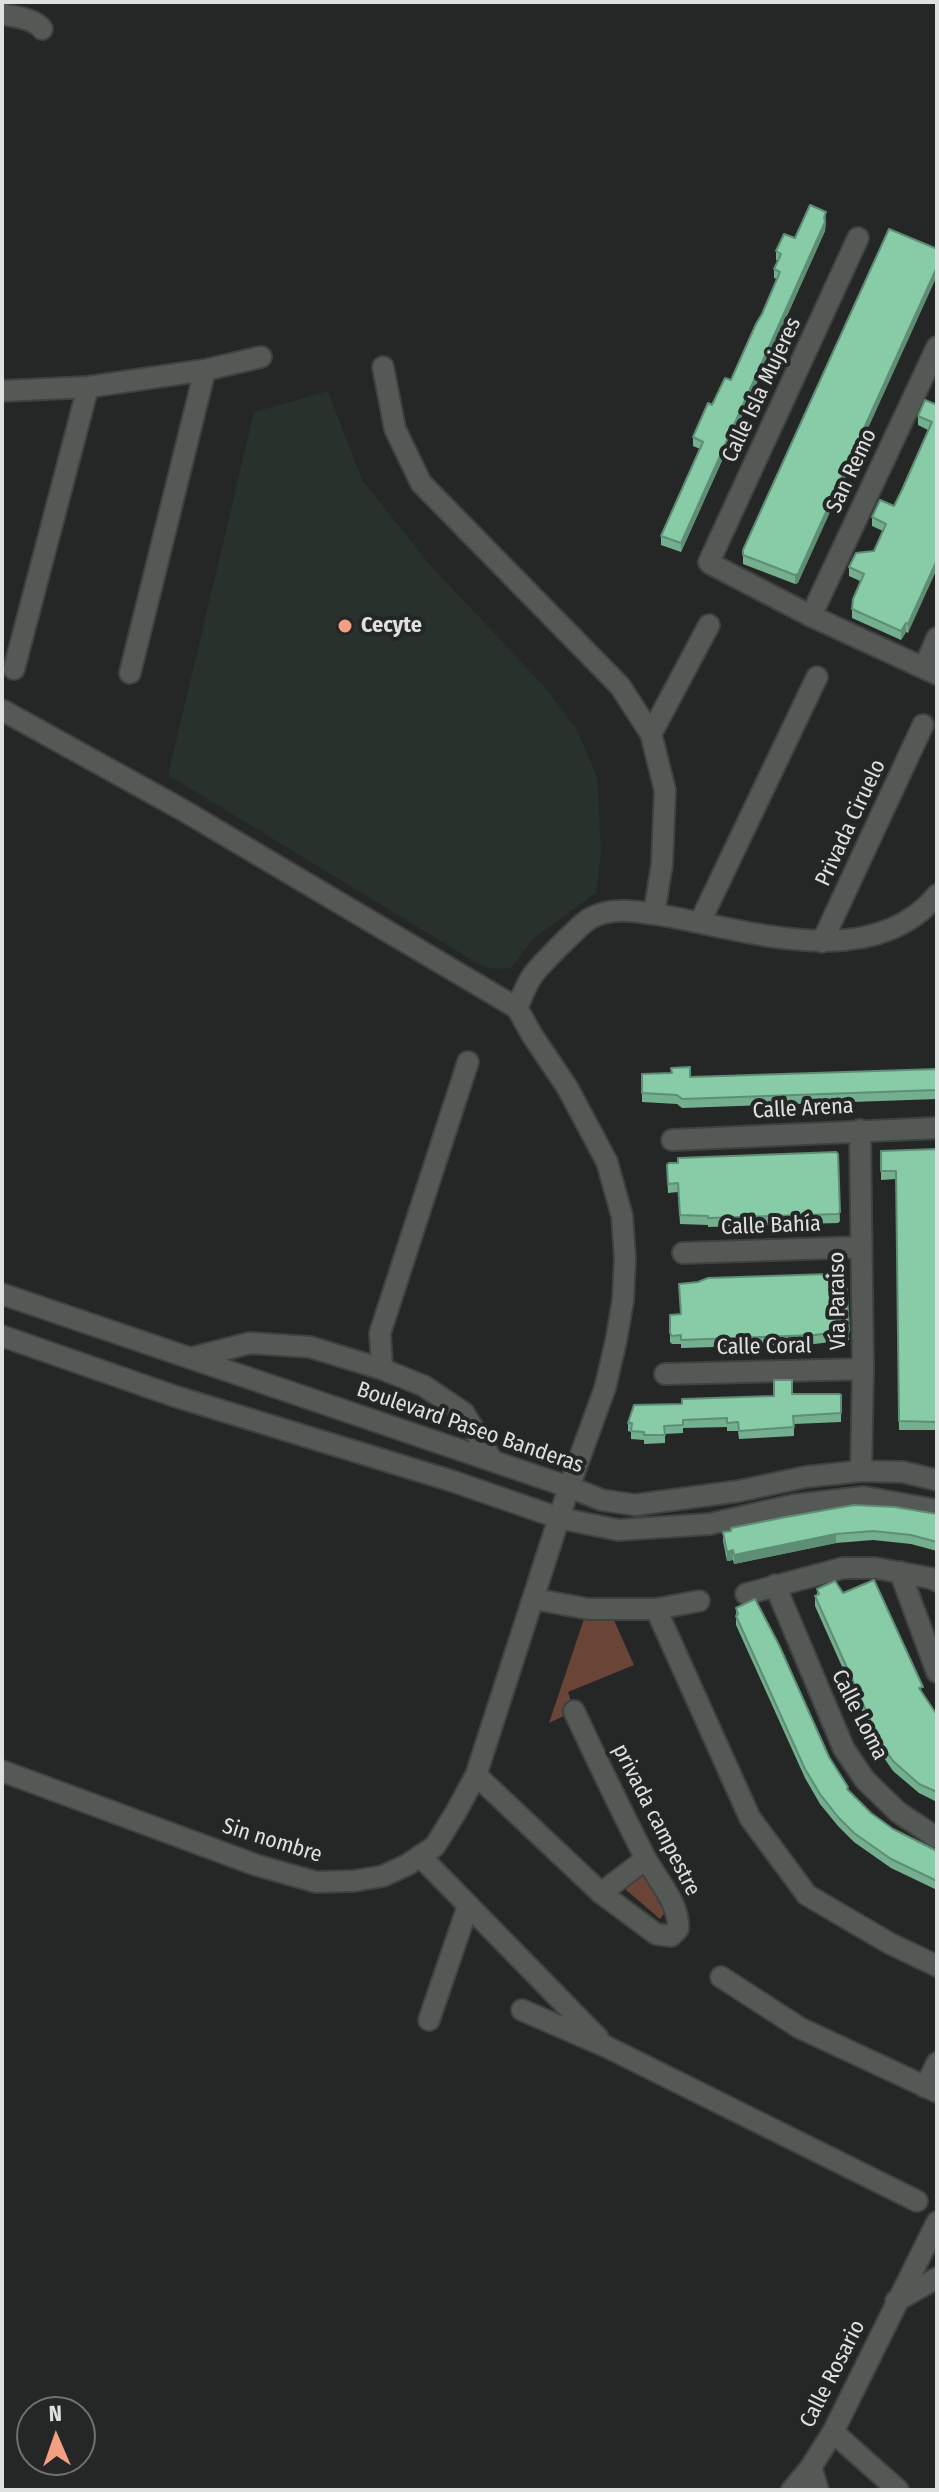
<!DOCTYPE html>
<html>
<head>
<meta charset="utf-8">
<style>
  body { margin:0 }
  #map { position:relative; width:939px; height:2492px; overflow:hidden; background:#242725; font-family:"Fira Sans Condensed",sans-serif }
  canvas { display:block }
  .frame { position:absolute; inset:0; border:4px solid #dfe1e0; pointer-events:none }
  .north { position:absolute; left:16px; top:2396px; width:80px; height:80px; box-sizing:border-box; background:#242725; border:2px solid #6f7170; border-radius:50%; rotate:358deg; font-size:22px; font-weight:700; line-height:32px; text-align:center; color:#dfe1e0 }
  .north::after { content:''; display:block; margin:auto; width:28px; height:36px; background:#f39f83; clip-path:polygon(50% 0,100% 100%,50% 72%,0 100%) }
</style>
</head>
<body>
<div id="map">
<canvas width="939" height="2492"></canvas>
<div class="frame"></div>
<div class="north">N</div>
</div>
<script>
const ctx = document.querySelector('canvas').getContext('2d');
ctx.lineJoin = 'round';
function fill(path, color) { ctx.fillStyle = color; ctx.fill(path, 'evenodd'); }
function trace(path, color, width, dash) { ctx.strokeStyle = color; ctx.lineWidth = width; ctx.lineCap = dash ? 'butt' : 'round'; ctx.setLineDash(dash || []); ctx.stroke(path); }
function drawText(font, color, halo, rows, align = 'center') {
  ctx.font = font + ' "Fira Sans Condensed",sans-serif'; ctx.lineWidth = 8; ctx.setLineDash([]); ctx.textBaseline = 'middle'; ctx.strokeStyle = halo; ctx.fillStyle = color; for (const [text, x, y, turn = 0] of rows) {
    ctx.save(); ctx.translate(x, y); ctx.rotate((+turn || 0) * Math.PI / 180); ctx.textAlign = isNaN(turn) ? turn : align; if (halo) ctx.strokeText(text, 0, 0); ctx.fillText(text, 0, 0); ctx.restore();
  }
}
fill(new Path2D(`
  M328,391L362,480L431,566L543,685L576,728L597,777L601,851L596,893L534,938L511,968L493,969L480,965L168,775L254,412Z`), '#28312c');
fill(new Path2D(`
  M585,1616L613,1618L634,1665L568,1692L574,1711L549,1723Z
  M642,1873L667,1910L660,1919L625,1889Z`), '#6a4437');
const minor = new Path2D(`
  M2,14C15,17 34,18 42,29
  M858,238L709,562L711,564L811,616L937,674
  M383,367L395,429L421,483L620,686L651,734L665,790L662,864L654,914
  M2,391L88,387L205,370L261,357
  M811,616L937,347
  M924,668L937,638
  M14,669L88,387
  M130,673L205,370
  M2,710L181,809L517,1008
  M651,734L709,625
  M700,922L817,677
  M822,942L923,725
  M860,1130L863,1369L861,1471
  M672,1140L937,1128
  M683,1253L861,1247
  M382,1369L380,1333L468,1062
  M665,1374L863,1369
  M569,1487L605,1388L616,1341L623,1300L625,1258L622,1216L607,1162L567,1087L532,1035L517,1008C522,997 526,984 533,975C539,966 581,924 589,919C612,905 641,912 666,916C750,931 873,973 937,895
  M900,1572L937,1672
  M775,1585L844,1749L865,1780L898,1812L937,1838
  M746,1594L843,1568H875L930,1578L937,1581
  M534,1599L589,1609H656L699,1601
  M656,1609L750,1818L807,1895L889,1943L937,1966
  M476,1775L601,1893L656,1934L671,1936L678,1929C680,1903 656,1879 645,1857C620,1809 597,1760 574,1711
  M420,1856L598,2038
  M601,1893L646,1859
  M721,1977L800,2028L937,2092
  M522,2010L607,2047L917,2201
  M429,2020L468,1906
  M925,2087L937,2063
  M833,2432L898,2490
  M811,2467L818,2490`);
const tertiary = new Path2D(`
  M2,1771L256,1865L316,1882L354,1881L383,1876L407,1865L435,1846L456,1812L476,1775L569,1487`);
const secondary = new Path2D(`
  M2,1294L569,1487L602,1500L635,1505L739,1491L805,1477L861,1471L903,1472L937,1480
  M2,1336L174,1396L452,1481L559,1518L618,1530L710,1524L794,1505L864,1497L937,1510
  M191,1358L250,1343L310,1347L382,1369L424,1386L464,1413L492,1460
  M896,2301L937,2278
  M792,2490L811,2467L833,2432L937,2222`);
trace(minor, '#3f4240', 24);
trace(tertiary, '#3f4240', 24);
trace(secondary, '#3f4240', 24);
trace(minor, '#555956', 20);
trace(tertiary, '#555956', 20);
trace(secondary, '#555956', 20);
fill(new Path2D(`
  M826,221L825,231L681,552L661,545V536L700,449L693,446V437L712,405L731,380L762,314L777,279L774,278V269L778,261L776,260V251L795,238Z
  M889,229L798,583L795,584L743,564V550Z
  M937,405L908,633L906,632L901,640L852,618V609L860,581L849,576V567L874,551L883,531L872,526V517L894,506L928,430L918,425V416Z
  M937,1069V1099L682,1108L677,1104L642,1102V1074L690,1077Z
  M937,1149V1430H899L896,1179L881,1180V1151Z
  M836,1152L840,1221L838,1223L708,1227V1225L680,1224L678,1192L668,1193L667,1174Z
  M846,1276L849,1340L814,1344L681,1348V1344H672L670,1342V1315L680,1314Z
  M792,1394L841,1395V1422L794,1424V1436L739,1439L738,1431H727V1427L683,1428V1433L665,1434V1443L644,1444V1440L631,1439V1432L628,1431V1423L682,1404Z
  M937,1514V1551L911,1544L873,1540L836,1543L734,1564L733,1560L727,1561L723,1541V1532Z
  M817,1589L843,1593L923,1694L937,1715V1802L919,1793L893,1771L880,1752L815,1606V1596L817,1595Z
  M736,1608L848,1790L871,1813L893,1829L937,1851V1890L891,1868L854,1842L838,1826L820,1804L805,1778L736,1625Z`), '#74af90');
fill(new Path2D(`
  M826,212L825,231L681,552V543Z
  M937,267V276L798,583L795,584V575Z
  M937,560V569L908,633V624Z
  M906,623V632L901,640V631Z
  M836,1534V1543L734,1564V1555Z
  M733,1550V1560L727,1561V1552Z`), '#5e8e75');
const building = new Path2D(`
  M810,205L826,212L824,217L825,222L681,543L661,536L703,442L693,437L708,403L712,405L725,378L731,380L756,324L762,314L780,272L774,269L781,254L776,251L784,234L795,238Z
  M889,229L937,249V267L798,574L795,575L743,555V550Z
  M925,400L937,405V560L908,624L906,623L901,631L852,609L853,599L864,574L849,567L856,553L874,551L886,524L872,517L880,500L894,506L902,490L932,422L918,416Z
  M690,1067V1077L937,1069V1090L682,1099L677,1095L642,1093V1074L672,1073L671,1068Z
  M937,1149V1422L899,1421L896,1171H881V1151Z
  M836,1152L838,1154L840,1212L838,1214L708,1218V1216L680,1215L678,1183L668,1184L667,1165L669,1163H678V1158Z
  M828,1274L846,1276L849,1331L814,1335L681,1340V1335L672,1336L670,1333V1315L681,1314L679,1284L698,1282L708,1278Z
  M774,1380H792V1394H839L841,1395V1413L793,1416L794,1427L739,1431L738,1422L727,1423V1418L683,1420V1425L664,1426L665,1435H644V1432L631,1431L632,1423H628L634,1405L682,1404V1399L774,1396Z
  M854,1505L895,1507L937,1514V1542L911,1535L873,1531L836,1534L734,1555L733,1550L727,1552L723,1532L731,1531V1528L786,1517Z
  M874,1580L923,1687L919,1688L937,1715V1792L919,1784L893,1761L880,1742L815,1596L819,1594L817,1589L835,1581L843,1593Z
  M755,1599L779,1645L829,1757L848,1787L847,1789L871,1813L893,1829L937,1851V1881L891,1859L854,1833L838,1817L820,1794L805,1769L736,1616L738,1614L736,1608Z`);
fill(building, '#87cba7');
trace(building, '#5e8e75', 2);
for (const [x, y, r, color] of [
  [345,626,8,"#f39f83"]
]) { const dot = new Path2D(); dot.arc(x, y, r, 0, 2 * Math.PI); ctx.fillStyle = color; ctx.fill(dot); trace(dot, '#242725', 3); }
drawText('22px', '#dfe1e0', '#242725', [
  ["Calle Isla Mujeres",762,390,-65],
  ["San Remo",852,471,-65],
  ["Privada Ciruelo",851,823,-65],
  ["Calle Arena",803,1109,-3],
  ["Calle Bahía",771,1226,-2],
  ["Vía Paraiso",838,1301,-91],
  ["Calle Coral",764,1347,-1],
  ["Boulevard Paseo Banderas",470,1428,19],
  ["Calle Loma",859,1715,63],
  ["privada campestre",656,1820,63],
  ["Sin nombre",272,1841,17],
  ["Calle Rosario",833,2374,-63]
]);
drawText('bold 22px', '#dfe1e0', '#242725', [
  ["Cecyte",361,626]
], 'left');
</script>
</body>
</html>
